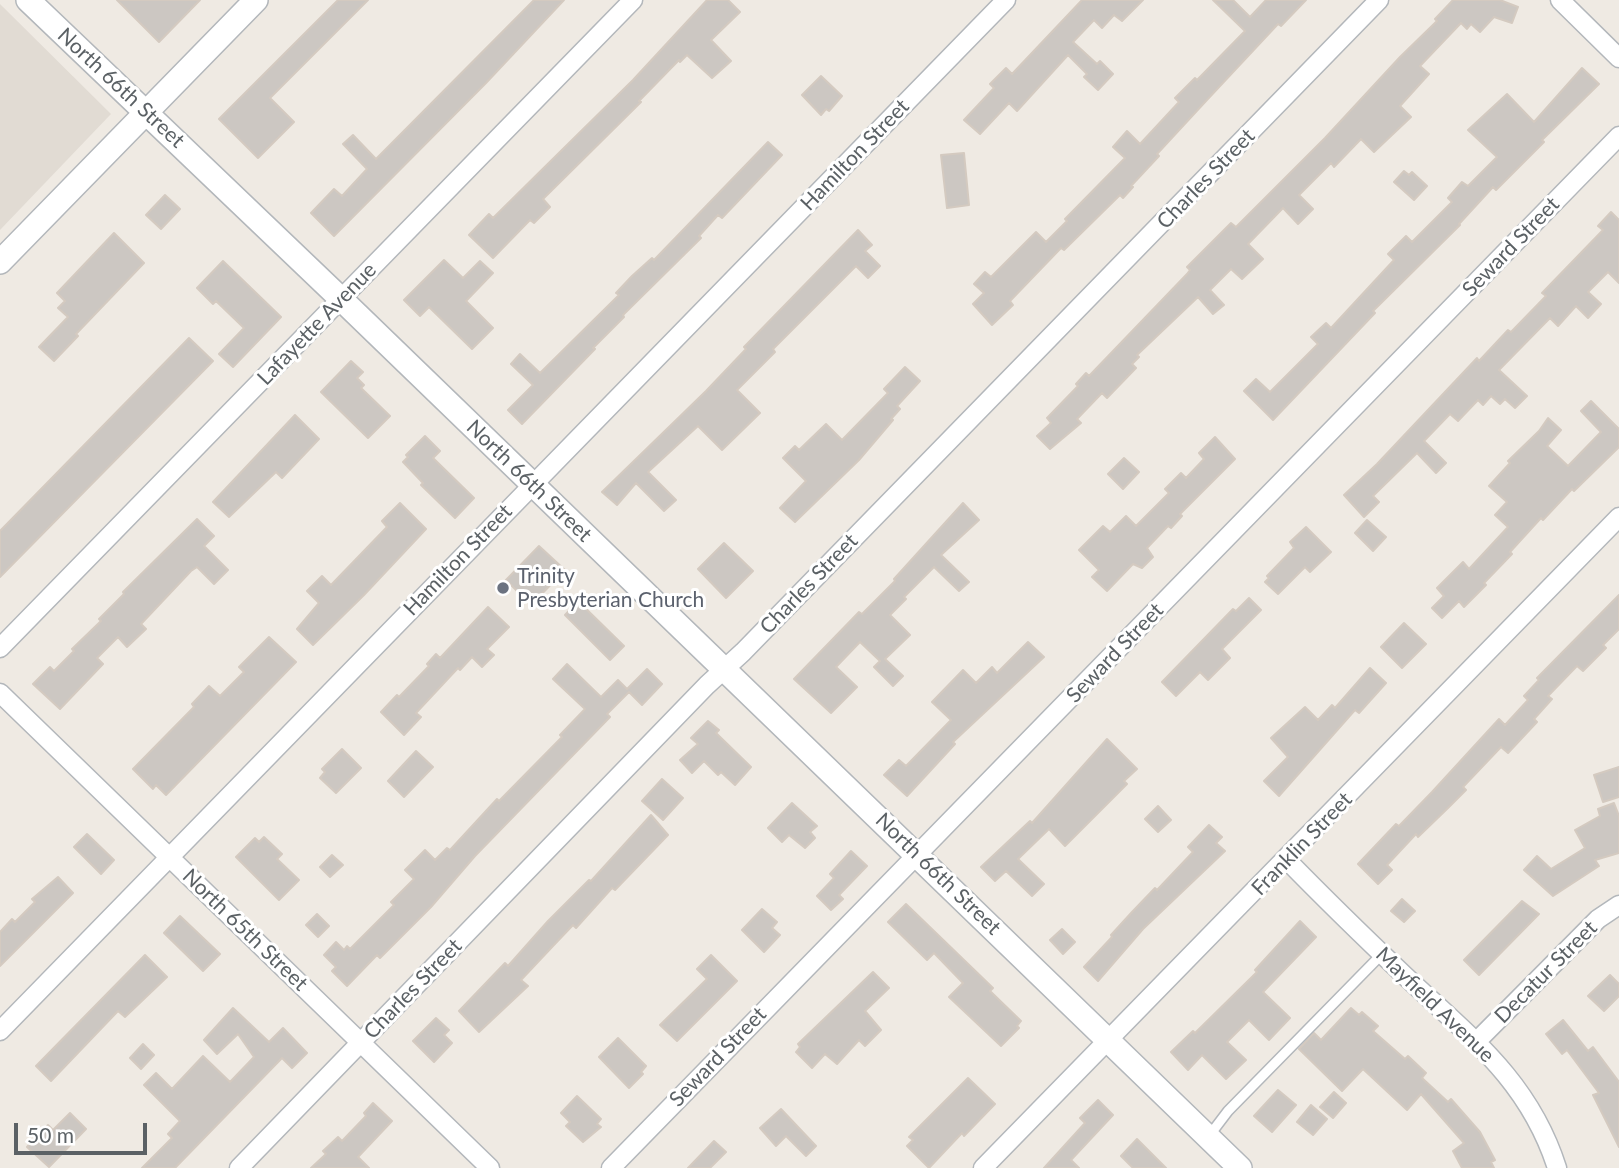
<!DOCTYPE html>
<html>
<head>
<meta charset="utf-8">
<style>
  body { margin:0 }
  #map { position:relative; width:1619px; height:1168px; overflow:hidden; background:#efeae3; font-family:Lato,sans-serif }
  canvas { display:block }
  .scale { position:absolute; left:14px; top:1123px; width:133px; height:32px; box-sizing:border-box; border:4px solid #5b6165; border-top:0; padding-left:9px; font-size:21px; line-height:24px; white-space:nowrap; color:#5b6165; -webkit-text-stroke:5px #fff; paint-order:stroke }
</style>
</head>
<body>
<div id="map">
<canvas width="1619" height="1168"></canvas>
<div class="scale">50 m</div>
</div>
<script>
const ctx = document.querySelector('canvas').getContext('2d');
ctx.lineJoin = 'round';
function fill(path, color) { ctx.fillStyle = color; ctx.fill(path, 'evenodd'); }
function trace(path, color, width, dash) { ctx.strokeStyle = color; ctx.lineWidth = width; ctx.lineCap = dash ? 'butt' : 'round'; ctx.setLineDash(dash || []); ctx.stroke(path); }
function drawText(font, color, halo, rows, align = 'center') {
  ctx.font = font + ' Lato,sans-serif'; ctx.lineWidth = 6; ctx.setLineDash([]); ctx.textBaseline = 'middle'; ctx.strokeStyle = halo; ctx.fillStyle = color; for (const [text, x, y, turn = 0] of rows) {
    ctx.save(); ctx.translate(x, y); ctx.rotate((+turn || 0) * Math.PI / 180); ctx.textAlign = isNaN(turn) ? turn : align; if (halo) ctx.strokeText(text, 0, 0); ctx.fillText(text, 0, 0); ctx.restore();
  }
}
fill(new Path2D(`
  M0,4L111,114L0,230Z`), '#e1dbd3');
const building = new Path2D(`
  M117,0H200L159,42Z
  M338,0H368L270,98L294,122L258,158L219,119Z
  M534,0H564L486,83L334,236L311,213L334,189L342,196L367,169L343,144L353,135L376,159Z
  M707,0H728L740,12L711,40L731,61L712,78L687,55L680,62L679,60L639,101L641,102L543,199L550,207L534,223L530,220L493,258L469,235L489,214L493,218L569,143L633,80Z
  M1082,0H1143L1122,21L1114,15L1102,28L1094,20L1073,42L1097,64L1100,61L1113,74L1098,90L1084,77L1087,74L1068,55L1017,111L1009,103L980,134L964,120L994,88L990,84L1006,68L1012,74Z
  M1213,0H1233L1250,17L1266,0H1306L1281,26L1278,24L1206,101L1157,154L1159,156L1131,186L1133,187L1123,198L1120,195L1064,250L1061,248L1010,301L1013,305L992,325L973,304L984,293L974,284L985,272L991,277L1036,232L1046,242L1067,221L1065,219L1125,158L1113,147L1127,131L1140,144L1179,102L1175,98L1195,78L1197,80L1245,31Z
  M1453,0H1500L1518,7L1512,23L1494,17L1480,32L1471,24L1467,29L1461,23L1420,66L1429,74L1400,106L1411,117L1374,152L1361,139L1334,167L1331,163L1299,195L1313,209L1298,224L1283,208L1248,244L1263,259L1242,279L1231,269L1210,290L1224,305L1213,314L1198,297L1137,355L1139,357L1132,364L1136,368L1107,398L1102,393L1077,419L1081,423L1050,449L1037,436L1051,423L1047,418L1078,386L1076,384L1086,373L1089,376L1187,274L1190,270L1187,267L1231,223L1236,227L1325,138L1400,57L1437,21L1435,19Z
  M1582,68L1599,84L1542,140L1544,142L1496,190L1493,187L1459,224L1460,225L1373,311L1375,313L1273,420L1244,391L1256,379L1270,392L1318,344L1311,337L1326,323L1331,328L1394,260L1388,254L1406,236L1412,242L1452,202L1448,198L1462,182L1468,186L1497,157L1468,130L1507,94L1534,122Z
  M821,76L842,96L829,111L826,109L821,115L802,95Z
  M768,142L782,155L722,218L718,215L699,236L701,238L623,315L624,317L593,348L595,349L522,424L508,410L533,385L511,364L520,354L540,373L619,295L616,293L632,276L652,258L654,260Z
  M964,153L969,205L947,208L941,155Z
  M1404,171L1409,175L1412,172L1427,186L1414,200L1394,182Z
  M165,195L180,209L161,229L146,215Z
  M1611,212L1619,220V283L1608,272L1588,292L1601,304L1588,318L1576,306L1558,326L1550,318L1499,370L1527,396L1515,408L1505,399L1500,404L1491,396L1483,405L1478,400L1458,421L1450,414L1424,441L1446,463L1436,473L1417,453L1373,496L1379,502L1364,517L1344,495L1377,464L1477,358L1479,361L1508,330L1511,332L1546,296L1542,293L1603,230L1598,226Z
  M858,230L872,245L865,251L880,266L868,278L856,266L773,349L775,352L737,390L760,413L722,450L698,426L648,472L676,500L664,511L636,483L617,505L602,492L706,391L746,349L744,347Z
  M114,233L144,263L76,334L78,336L54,361L39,347L68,317L58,308L65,301L57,293Z
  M444,260L463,278L480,261L493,273L466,301L493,328L472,349L429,307L420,316L404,300Z
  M223,261L281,317L233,367L219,354L244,328L216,301L213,304L197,288Z
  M189,338L213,361L0,577V531Z
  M351,361L363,372L357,378L364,385L361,388L390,416L368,438L321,392Z
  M905,367L920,381L897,406L900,409L891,419L893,420L859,460L795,522L780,508L806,481L783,458L795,446L799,450L826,424L842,440L888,393L884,389Z
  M1591,401L1619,429V447L1574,491L1572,489L1543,520L1541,518L1510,552L1512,554L1484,583L1486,585L1464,607L1459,601L1442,618L1432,608L1444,596L1437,588L1463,562L1469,569L1508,527L1495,515L1507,502L1489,486L1510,463L1508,461L1539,431L1548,418L1561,430L1547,446L1568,466L1601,432L1581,411Z
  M295,415L319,439L282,478L276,472L229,517L213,502Z
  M425,436L440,451L433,458L474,498L455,518L421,485L423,483L403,462L408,457L406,455Z
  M1215,437L1235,459L1180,514L1182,516L1171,528L1168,526L1147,548L1153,557L1142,568L1133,564L1107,591L1092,577L1099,570L1079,550L1103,526L1110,532L1126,516L1136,526L1169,493L1165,489L1181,473L1186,478L1204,459L1199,453Z
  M1124,458L1139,472L1123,489L1108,474Z
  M400,503L426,529L364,595L313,645L297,629L319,603L307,591L322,576L331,585L387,527L382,521Z
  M963,503L979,520L941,555L969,582L959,591L934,567L904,597L906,599L890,615L910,635L885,659L903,676L893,686L874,667L880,661L860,642L836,667L857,687L831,713L794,679L859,612L862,614L895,581L894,579Z
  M197,519L214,536L204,546L228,570L214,584L197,567L191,571L141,624L146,629L127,647L118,637L97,658L103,664L60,709L33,684L50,667L54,671L74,651L72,649L101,621L99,619L124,594L123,592Z
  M1367,520L1386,537L1373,551L1355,533Z
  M1306,527L1331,552L1310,572L1305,567L1278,594L1265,582L1269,578L1267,576L1294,548L1290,542Z
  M724,543L753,571L726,598L698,569Z
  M539,546L565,570L531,605L506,580Z
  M1619,595V629L1603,645L1606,648L1583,671L1577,666L1548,696L1552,699L1534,719L1537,722L1508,753L1501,747L1463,787L1466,790L1448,808L1418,837L1416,834L1387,865L1392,870L1378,884L1358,864L1396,824L1399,826L1432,792L1499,719L1505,725L1528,700L1524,696L1539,680L1537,678Z
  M1249,598L1261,610L1222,649L1230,658L1208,680L1200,672L1176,696L1162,682L1233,609L1236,611Z
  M578,601L624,646L610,660L565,615Z
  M488,607L509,627L487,649L494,655L482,667L472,657L460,670L458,668L416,713L421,717L404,735L381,712L397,695L399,697L429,666L427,664L436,654L440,658Z
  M1404,623L1426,644L1402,668L1381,647Z
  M269,637L296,662L166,795L156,785L153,789L133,769L194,707L192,704L209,686L220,696L244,672L239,667Z
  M1028,642L1044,657L953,742L955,744L907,796L884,775L899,760L906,766L951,720L932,702L963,670L976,683L992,667L997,673Z
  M567,664L601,697L618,680L627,689L647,669L662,684L642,705L629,692L607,714L610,717L475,856L431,907L380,958L377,955L347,986L332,971L336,967L324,955L336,942L344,950L347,946L350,949L394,905L391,902L414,879L405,870L425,850L435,860L447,848L450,850L497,799L499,801L562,737L560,735L585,709L553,679Z
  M1370,668L1386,683L1359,713L1355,710L1279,796L1264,781L1288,757L1271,738L1305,707L1318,720L1332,705L1335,708Z
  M708,721L719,730L716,733L751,767L735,785L721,772L718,775L704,761L692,773L680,760L698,744L691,738Z
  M1107,739L1137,769L1124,781L1127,784L1065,846L1049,829L1018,859L1044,884L1032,896L1006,871L995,881L981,867L1030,821L1032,823Z
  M342,749L361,768L336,793L320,778L325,772L322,769Z
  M416,751L433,767L404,797L388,781Z
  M1619,767V797L1603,802L1594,775Z
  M662,779L683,798L663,820L642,801Z
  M792,803L817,826L810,832L815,838L805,848L789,835L782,842L768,828Z
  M1614,803L1619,816V853L1595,860L1599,866L1553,896L1524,870L1537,856L1551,869L1585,848L1575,830L1600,816L1598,809Z
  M1158,806L1171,820L1158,832L1145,819Z
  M651,815L668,835L615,890L612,888L576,928L573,925L553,946L521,980L528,986L479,1032L459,1011L505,963L508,966L548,921L589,880L591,881Z
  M1209,825L1222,837L1216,843L1225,851L1143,929L1098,981L1084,967L1112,937L1111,935L1132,912L1155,888L1157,890L1193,852L1188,847Z
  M87,834L114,860L101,874L74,847Z
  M264,837L282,854L277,859L299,880L279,900L236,857L255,838L259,842Z
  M851,851L867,866L839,895L843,899L831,910L817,896L834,878L830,874Z
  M332,855L343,865L330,877L320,867Z
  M58,877L73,893L0,966V932L12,919L15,922L35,902L32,899Z
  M1402,899L1415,911L1404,922L1391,911Z
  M1522,901L1539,914L1479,975L1464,960Z
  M906,904L993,988L990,991L1021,1021L1017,1026L1019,1028L1001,1046L949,997L963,983L934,953L927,960L888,922Z
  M762,909L777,922L772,928L780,935L764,952L742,930Z
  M317,914L329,926L318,937L306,925Z
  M180,916L220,954L203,971L164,933Z
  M1300,921L1316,937L1263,992L1290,1018L1269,1040L1249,1020L1227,1042L1246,1060L1226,1079L1202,1055L1188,1070L1171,1052L1193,1031L1195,1033L1257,972L1255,970Z
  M1062,929L1075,942L1063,954L1050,940Z
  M145,955L167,977L125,1017L118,1011L51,1081L36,1066Z
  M711,955L737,981L677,1041L660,1025L707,979L697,969Z
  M873,972L889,988L865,1011L881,1030L865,1046L859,1040L837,1064L825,1054L812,1068L796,1052L800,1047L798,1044Z
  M1610,975L1619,984V996L1604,1011L1588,996Z
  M233,1008L269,1042L283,1028L307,1053L292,1068L282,1058L175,1168H142L172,1138L168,1134L180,1121L144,1085L156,1073L172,1089L203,1056L230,1082L254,1057L238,1034L217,1054L204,1040Z
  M1351,1008L1359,1015L1362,1012L1378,1026L1373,1031L1405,1059L1408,1056L1426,1073L1422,1078L1448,1102L1451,1099L1480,1132L1495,1160L1491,1162L1494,1168H1462L1453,1151L1464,1143L1421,1094L1407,1110L1363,1069L1342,1091L1299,1049L1314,1033L1321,1040Z
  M436,1018L449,1030L444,1035L452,1043L434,1062L413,1041Z
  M1563,1020L1588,1051L1593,1047L1619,1082V1147L1593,1095L1599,1093L1567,1050L1562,1054L1546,1034Z
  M618,1038L646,1066L641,1072L643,1074L629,1088L599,1057Z
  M143,1044L154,1055L141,1069L130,1058Z
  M968,1078L995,1104L964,1136L962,1133L929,1168L907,1146L913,1140L909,1137Z
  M1278,1090L1296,1105L1272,1132L1254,1116Z
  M1334,1092L1346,1103L1333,1118L1320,1107Z
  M577,1096L601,1119L597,1124L601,1127L583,1142L566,1126L570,1122L561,1113Z
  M1098,1100L1113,1115L1071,1160L1079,1168H1044L1085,1123L1080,1118Z
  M373,1103L392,1121L358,1157L369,1168H311L326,1154L323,1151L338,1137L342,1141L366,1116L364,1113Z
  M1311,1105L1327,1119L1313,1135L1297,1122Z
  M781,1109L816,1146L806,1156L786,1136L776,1146L760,1128Z
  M70,1113L86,1129L49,1167L27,1147L48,1125L53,1130Z
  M1137,1139L1166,1168H1133L1121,1156Z
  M714,1141L726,1152L710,1168H688Z`);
fill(building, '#ccc7c2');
trace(building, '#d4cac0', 2);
const service = new Path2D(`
  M1209,1136L1228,1111L1382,954`);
const minor = new Path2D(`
  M1560,0L1619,58
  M0,648L633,0
  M0,693L490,1168
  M1286,859C1325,899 1364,937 1404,975C1469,1036 1529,1080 1557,1168
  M0,1031L1006,0
  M1476,1042L1598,919L1619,905
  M239,1168L707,685L743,652L1379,0
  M611,1168L1619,136
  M983,1168L1619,517`);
const tertiary = new Path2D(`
  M28,0L341,299L1240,1168
  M0,262L256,0`);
trace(service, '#b3b7bb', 12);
trace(minor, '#b3b7bb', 21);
trace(tertiary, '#b3b7bb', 26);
trace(service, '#fff', 9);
trace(minor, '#fff', 18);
trace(tertiary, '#fff', 23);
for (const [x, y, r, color] of [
  [503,588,7,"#6b7280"]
]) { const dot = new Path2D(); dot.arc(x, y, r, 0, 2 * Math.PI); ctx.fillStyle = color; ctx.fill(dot); trace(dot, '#fff', 2.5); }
drawText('21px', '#5b6165', '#fff', [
  ["North 66th Street",121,88,43],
  ["Hamilton Street",855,155,-46],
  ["Charles Street",1206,179,-46],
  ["Seward Street",1511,247,-46],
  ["Lafayette Avenue",317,324,-46],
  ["North 66th Street",529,481,44],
  ["Hamilton Street",458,560,-46],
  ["Charles Street",809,584,-46],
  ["Seward Street",1115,653,-46],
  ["Franklin Street",1302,844,-46],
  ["North 66th Street",938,874,44],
  ["North 65th Street",245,930,44],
  ["Decatur Street",1546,972,-45],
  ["Charles Street",413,989,-46],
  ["Mayfield Avenue",1435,1005,44],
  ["Seward Street",718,1057,-46]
]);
drawText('21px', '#5b616d', '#fff', [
  ["Trinity",517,576],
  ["Presbyterian Church",517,600]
], 'left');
</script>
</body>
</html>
